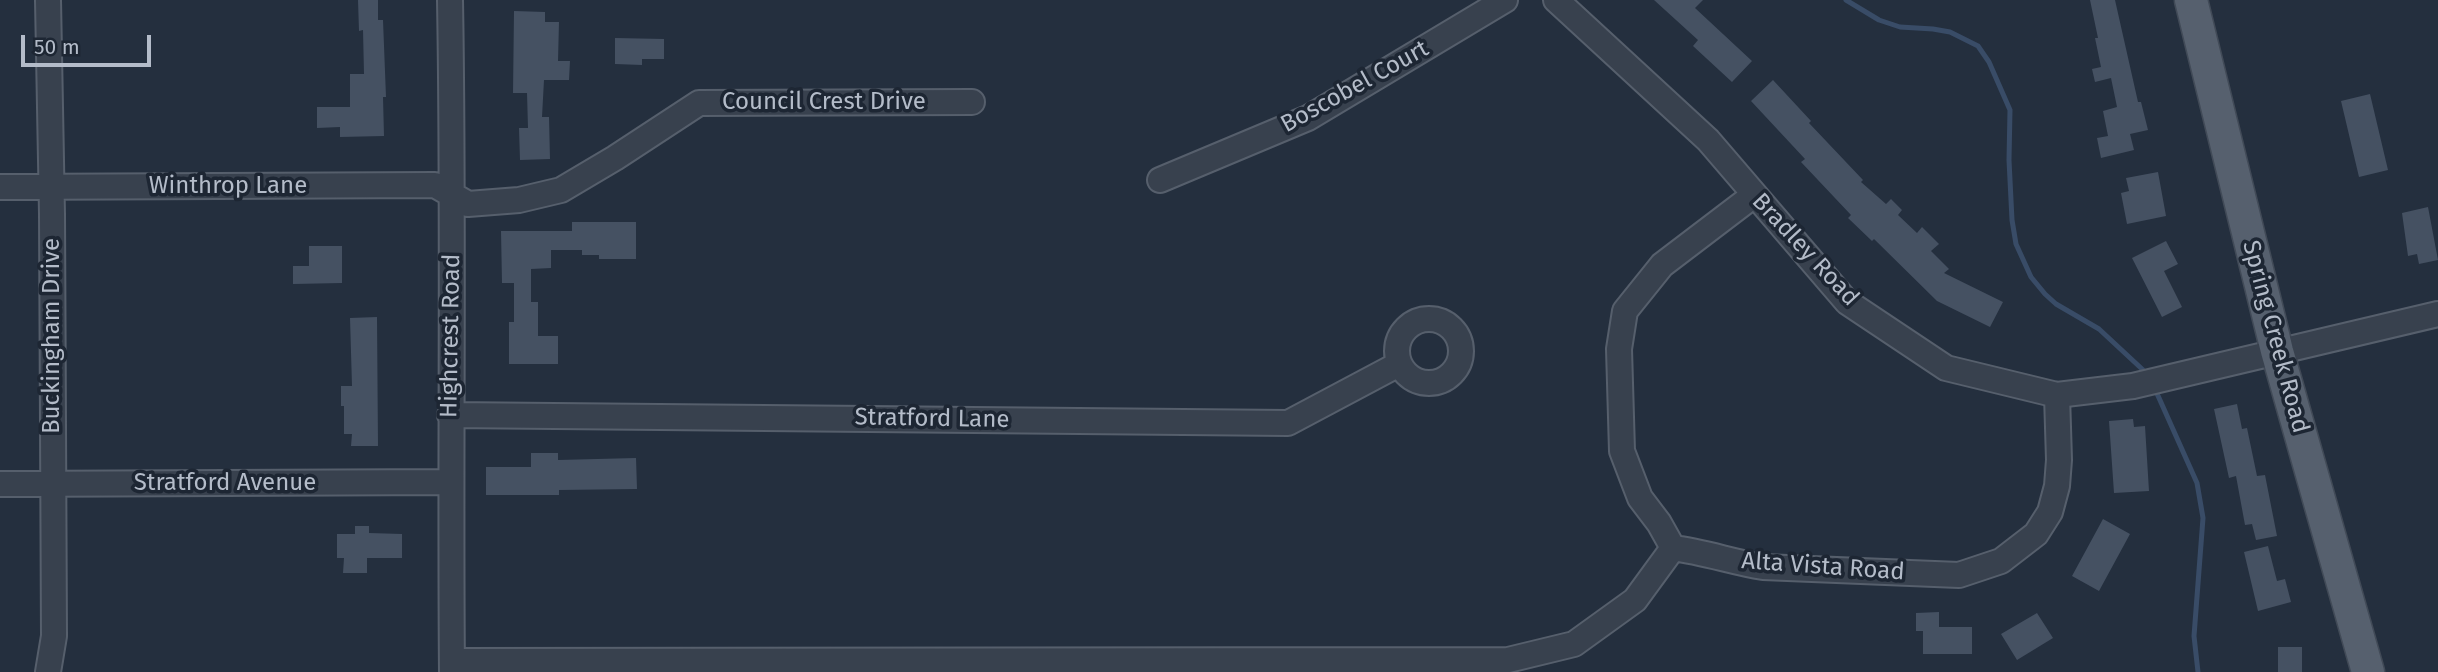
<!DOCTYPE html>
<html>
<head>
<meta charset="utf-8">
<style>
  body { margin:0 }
  #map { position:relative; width:2438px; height:672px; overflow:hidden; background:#242f3e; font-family:"Fira Sans",sans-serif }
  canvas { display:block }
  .scale { position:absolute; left:21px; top:35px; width:130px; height:32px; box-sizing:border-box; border:4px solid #b4bcc9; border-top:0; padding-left:9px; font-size:21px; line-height:24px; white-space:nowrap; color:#b4bcc9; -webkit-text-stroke:5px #1d2633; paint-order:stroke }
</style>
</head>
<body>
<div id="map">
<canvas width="2438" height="672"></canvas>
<div class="scale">50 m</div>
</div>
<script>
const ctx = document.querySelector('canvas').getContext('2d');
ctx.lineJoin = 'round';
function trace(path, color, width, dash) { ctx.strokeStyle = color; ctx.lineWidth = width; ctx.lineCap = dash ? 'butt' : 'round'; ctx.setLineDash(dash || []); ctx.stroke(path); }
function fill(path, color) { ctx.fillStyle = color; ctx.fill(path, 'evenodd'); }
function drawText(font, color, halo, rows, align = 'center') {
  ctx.font = font + ' "Fira Sans",sans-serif'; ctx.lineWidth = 7; ctx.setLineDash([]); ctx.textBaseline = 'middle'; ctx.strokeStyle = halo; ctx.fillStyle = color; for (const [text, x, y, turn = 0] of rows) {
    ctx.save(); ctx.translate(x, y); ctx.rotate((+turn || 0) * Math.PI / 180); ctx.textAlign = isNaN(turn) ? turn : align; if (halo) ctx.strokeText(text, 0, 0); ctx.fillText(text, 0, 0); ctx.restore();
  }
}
trace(new Path2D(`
  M1846,0L1879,20L1900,27L1933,29L1950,32L1978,46L1989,62L2010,110L2009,160L2012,220L2016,244L2031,277L2045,294L2056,304L2099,329L2142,369L2146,375
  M2155,389L2197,483L2203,518L2194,636L2198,672`), '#394c67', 5);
fill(new Path2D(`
  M358,0H378V20H383L386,97H383L384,136L340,137V127L317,128V107H350V74H364L363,30L359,31Z
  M1654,0H1703L1695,8L1752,61L1732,82L1693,46L1698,40Z
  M2090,0H2115L2138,102H2141L2148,130L2130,134L2134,150L2101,158L2097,138L2108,136L2103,111L2117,107L2111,78L2095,82L2092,69L2101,67L2095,38H2098Z
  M514,11L545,12V22H559L558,61H570L569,80H544L542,117H549L550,159L520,160L519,128H528L527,93H513Z
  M615,38L664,39V59H642V65L615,64Z
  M1773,80L1811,121L1809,123L1863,180L1861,182L1886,204L1891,199L1902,210L1898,215L1917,233L1922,227L1939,244L1931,251L1949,269L1944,273L2003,302L1990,327L1937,301L1874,239L1872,241L1848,218L1851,215L1801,162L1805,159L1751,101Z
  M2370,94L2388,170L2359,177L2341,101Z
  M2158,172L2166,216L2127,224L2121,193L2129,191L2126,178Z
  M2428,207L2438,260L2419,264L2417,254L2408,256L2402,213Z
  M572,222H636V259H599V255H582V250H551V268L531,269V302H538V336H558V364H509V322H514V283H502L501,231H572Z
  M2166,241L2178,264L2164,271L2182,307L2162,317L2132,258Z
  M309,246H342V283L293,284V266H309Z
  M377,317L378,446H351L352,434H344V406H341V386H352L350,318Z
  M2237,404L2242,429L2247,428L2257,476L2265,475L2277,536L2256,540L2252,524L2245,525L2236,476L2229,478L2214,409Z
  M2133,419L2134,427L2145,426L2149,491L2114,493L2109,421Z
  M531,453H558V460L636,458L637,489L559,490V495H486V467H531Z
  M2103,519L2130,534L2099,591L2072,576Z
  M355,526H369V533L402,534V558H367V573H343L344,558H337V534H355Z
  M2268,546L2277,581L2285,579L2291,602L2258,611L2244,552Z
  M1939,612V627H1972V654H1923V631H1916V613Z
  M2037,613L2053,638L2017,660L2001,634Z
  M2278,647H2302V672H2278Z`), '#455162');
const minor = new Path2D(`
  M48,0L52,214L54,636L48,672
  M450,0C454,224 450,448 452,672
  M1556,0L1708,140L1847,302L1946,368L2057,395L2133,386L2438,314
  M1160,180L1308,118L1505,0
  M0,187L435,185L468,204L519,200L561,190L615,158L699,103L972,102
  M1397 351a32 32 0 1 1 64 0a32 32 0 1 1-64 0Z
  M450,415L1288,423L1399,364
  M0,484L450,482
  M1673,548C1704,552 1733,562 1763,567L1959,575L2001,561L2036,534L2050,512L2057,486L2059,460L2057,395
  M1673,548L1659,523L1640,498L1622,451L1619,349L1625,311L1662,265L1754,195
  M452,661L1508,660L1574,644L1635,600L1673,548`);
const major = new Path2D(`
  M2191,0L2277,351L2368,672`);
trace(minor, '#565f6c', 28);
trace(major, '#414a57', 35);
trace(minor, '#38414e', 24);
trace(major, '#56606e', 32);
drawText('24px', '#b4bcc9', '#1d2633', [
  ["Boscobel Court",1355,87,-29],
  ["Council Crest Drive",824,102],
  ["Winthrop Lane",228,186],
  ["Bradley Road",1805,250,47],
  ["Buckingham Drive",52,336,-90],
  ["Highcrest Road",451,336,-89],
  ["Spring Creek Road",2275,337,75],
  ["Stratford Lane",932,419,1],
  ["Stratford Avenue",225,483],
  ["Alta Vista Road",1823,567,4]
]);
</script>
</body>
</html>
